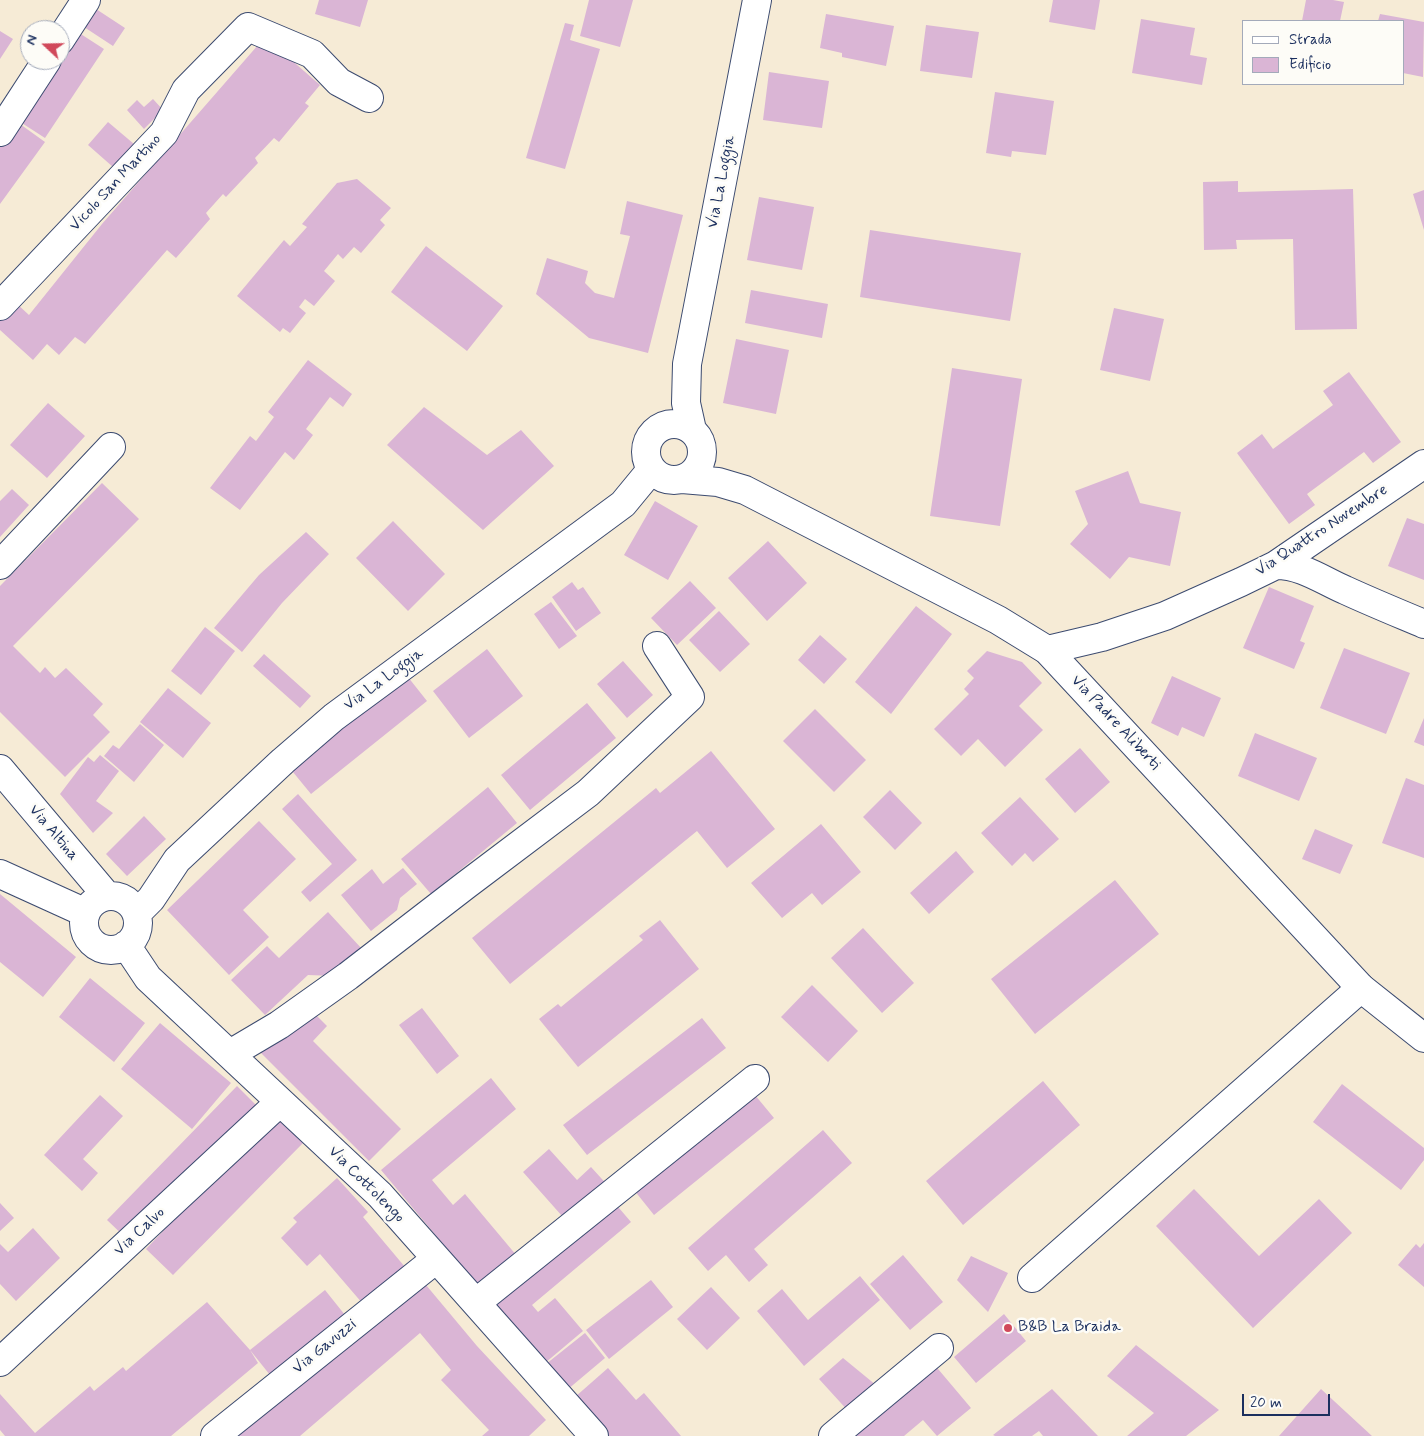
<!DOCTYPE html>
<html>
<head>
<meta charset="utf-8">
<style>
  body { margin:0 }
  #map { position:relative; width:1424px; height:1436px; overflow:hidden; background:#f6ebd6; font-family:Mynerve,sans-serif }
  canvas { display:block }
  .legend { position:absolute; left:1242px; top:20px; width:162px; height:65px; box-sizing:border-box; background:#fdfcf7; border:1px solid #a3aaba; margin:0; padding:6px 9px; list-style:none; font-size:15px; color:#1b2f5e }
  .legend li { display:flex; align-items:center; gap:10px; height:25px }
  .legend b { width:25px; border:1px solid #a3aaba }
  .north { position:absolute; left:20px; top:20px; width:50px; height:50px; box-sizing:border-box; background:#fdfcf7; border:1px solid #a3aaba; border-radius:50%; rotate:291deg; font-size:14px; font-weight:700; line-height:20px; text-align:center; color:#1b2f5e }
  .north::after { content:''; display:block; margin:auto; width:18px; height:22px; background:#d1495b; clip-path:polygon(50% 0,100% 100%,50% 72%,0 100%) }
  .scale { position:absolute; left:1242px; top:1394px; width:88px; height:22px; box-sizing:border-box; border:2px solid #1b2f5e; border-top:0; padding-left:6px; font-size:15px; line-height:18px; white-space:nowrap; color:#1b2f5e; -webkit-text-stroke:4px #fdfcf7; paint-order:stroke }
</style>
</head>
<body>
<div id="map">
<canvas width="1424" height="1436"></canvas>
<ul class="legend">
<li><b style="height:6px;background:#fff"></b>Strada</li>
<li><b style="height:14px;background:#dab5d5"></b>Edificio</li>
</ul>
<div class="north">N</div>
<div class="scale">20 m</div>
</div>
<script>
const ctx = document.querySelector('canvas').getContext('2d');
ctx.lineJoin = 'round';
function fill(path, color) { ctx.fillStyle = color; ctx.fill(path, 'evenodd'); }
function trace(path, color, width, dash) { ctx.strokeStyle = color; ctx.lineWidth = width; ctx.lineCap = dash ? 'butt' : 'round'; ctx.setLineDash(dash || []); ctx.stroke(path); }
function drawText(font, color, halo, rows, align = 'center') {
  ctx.font = font + ' Mynerve,sans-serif'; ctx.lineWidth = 5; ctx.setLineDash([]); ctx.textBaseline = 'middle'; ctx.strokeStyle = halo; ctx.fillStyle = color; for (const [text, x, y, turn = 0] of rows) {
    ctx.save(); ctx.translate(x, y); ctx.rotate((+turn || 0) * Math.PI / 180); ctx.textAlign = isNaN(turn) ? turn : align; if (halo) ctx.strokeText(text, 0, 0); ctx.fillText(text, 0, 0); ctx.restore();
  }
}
fill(new Path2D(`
  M319,0H368L360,27L315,14Z
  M589,0H633L620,47L580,36Z
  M1053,0H1100L1095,30L1049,22Z
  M1306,0H1333L1344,2L1340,21H1302Z
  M96,9L125,28L113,46L84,27Z
  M826,14L894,26L886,66L842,57V53L820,48Z
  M1380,14L1424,22L1423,77L1403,73V21H1378Z
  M1141,19L1195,28L1190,55L1207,58L1202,85L1132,73Z
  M565,23L574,25L570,40L600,49L565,169L526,158Z
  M926,25L979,32L972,78L920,71Z
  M73,29L104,49L45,138L14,118L60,60V49Z
  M0,31L13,39L0,59Z
  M265,37L320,85L305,103L309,106L279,142L274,138L255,158L258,163L226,197L223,194L206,213L210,219L176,258L167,250L85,344L75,337L59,355L47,344L33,360L0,330V312L16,303L29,315L102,224Z
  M769,72L829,81L822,128L763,120Z
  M995,92L1054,101L1046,155L1012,151L1011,157L986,153Z
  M153,99L163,110L144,129L127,110L137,100L144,107Z
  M13,119L45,142L0,204V138Z
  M108,122L134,144L113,167L88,145Z
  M357,179L391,208L380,220L385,225L361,253L354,247L343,259L338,254L324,271L335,281L314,306L305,299L299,307L306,313L290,333L283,328L280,332L237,296L284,240L290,246L307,227L302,224L337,183Z
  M1238,181V192L1353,189L1357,329L1295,330L1293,239L1236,240L1237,249L1204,250L1203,182Z
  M1424,190V230L1413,194Z
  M759,197L814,207L802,270L747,260Z
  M627,201L683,215L648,353L589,338L536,294L547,258L588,271L585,283L595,293L614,298L630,236L620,234Z
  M870,230L1021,253L1010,321L860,297Z
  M426,246L503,306L467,351L391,292Z
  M751,290L828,304L822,338L745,323Z
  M1114,308L1164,319L1150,381L1100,370Z
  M736,339L789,350L776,414L723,403Z
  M308,360L352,394L343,407L330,397L306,429L313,435L294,460L285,452L240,510L210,488L250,436L256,441L274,417L268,412Z
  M952,368L1022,379L1000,526L930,516Z
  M1349,372L1401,442L1373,463L1364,452L1307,494L1315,505L1289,524L1237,453L1262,434L1273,449L1333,405L1323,391Z
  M48,403L85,436L47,478L10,445Z
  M424,407L487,455L521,430L554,466L483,530L387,445Z
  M1128,471L1140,503L1181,512L1170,566L1129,557L1110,579L1070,544L1088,524L1075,491Z
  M102,483L139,519L13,646L40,673L45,667L55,678L66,668L103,704L93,715L110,732L65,777L0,712V586Z
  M12,489L29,505L0,537V501Z
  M655,501L698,526L668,580L624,555Z
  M1407,518L1424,524V580L1388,566Z
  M393,521L445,574L408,611L356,558Z
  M306,532L329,554L282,603L242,652L214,628L259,575Z
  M768,541L807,583L767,621L728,578Z
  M690,581L716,608L677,645L651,618Z
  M572,582L578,590L583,587L601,613L576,631L552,597Z
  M1269,587L1314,606L1300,641L1305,643L1294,669L1243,648Z
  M551,602L577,636L559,649L534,614Z
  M916,606L952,634L891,714L855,682Z
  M719,611L750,644L720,672L689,640Z
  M205,627L235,651L201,695L171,671Z
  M820,635L847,659L824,684L798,660Z
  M1344,648L1410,673L1386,734L1320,708Z
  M487,649L523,696L469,738L433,691Z
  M987,651L1022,662L1042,683L1019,706L1043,730L1005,767L978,739L961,756L934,729L969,694L964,689L974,678L967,671Z
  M264,654L311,696L300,708L253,666Z
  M623,661L653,695L627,718L597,684Z
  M404,672L427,701L311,794L288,766Z
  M1172,676L1221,698L1204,737L1182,727L1178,736L1151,723Z
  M168,688L211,723L183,758L140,722Z
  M587,703L616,738L530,810L501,775Z
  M815,709L866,760L834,792L783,741Z
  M1424,718V746L1414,742Z
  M140,724L164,745L134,782L104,756L113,745L119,749Z
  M1255,733L1317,758L1299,801L1238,776Z
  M1080,748L1110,782L1075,813L1045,779Z
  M711,751L775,829L727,868L697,831L510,984L472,938L656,788L660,793Z
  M100,755L119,771L96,801L113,813L93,833L60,794L88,757L94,762Z
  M1406,778L1424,785V858L1382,843Z
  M488,787L517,823L431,894L401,859Z
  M890,790L922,823L895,850L863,817Z
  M298,794L357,860L310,902L301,892L332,864L282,809Z
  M1020,797L1059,839L1033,862L1025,853L1012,866L981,833Z
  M144,816L166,839L127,876L106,854Z
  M259,821L296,859L243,910L269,937L229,975L167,910Z
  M821,824L861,872L822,905L812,893L782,918L751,883Z
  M1315,829L1353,845L1340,874L1302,859Z
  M956,851L974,872L929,914L910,893Z
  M403,868L417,884L400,898L397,910L371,931L341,895L372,869L383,884Z
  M1115,880L1159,934L1035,1034L991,979Z
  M0,894L76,957L43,997L0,962Z
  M328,912L362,949L334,976L308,975L265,1015L231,980L267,946L279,958Z
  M660,920L699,969L578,1067L539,1019L558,1004L561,1007L643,940L639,936Z
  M863,928L914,983L882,1013L831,958Z
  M90,978L145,1023L114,1062L59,1017Z
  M812,985L858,1031L828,1062L781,1017Z
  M422,1008L459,1056L437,1074L399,1025Z
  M311,1010L327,1026L313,1041L401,1129L369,1161L260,1052L279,1034Z
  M702,1018L726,1048L587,1155L563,1125Z
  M160,1023L231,1083L192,1129L121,1069Z
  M491,1078L516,1109L432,1180L453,1205L465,1194L517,1256L479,1287L381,1170Z
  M1043,1081L1080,1125L963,1225L926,1181Z
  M1342,1084L1424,1148V1160L1401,1190L1313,1122Z
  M237,1086L258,1107L129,1241L107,1220Z
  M750,1089L774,1118L654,1215L630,1185Z
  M100,1095L123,1116L83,1159L98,1173L82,1191L44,1155Z
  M275,1114L303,1143L173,1275L146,1249Z
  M823,1130L852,1163L754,1249L768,1265L749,1282L726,1255L708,1271L688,1248Z
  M549,1149L577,1180L591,1167L611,1189L570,1225L523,1172Z
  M337,1178L368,1212L363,1217L405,1267L363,1304L320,1254L307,1266L281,1238L297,1222L293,1218Z
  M1194,1189L1259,1256L1319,1199L1352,1233L1253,1328L1156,1226Z
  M613,1201L631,1222L532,1305L538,1312L555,1298L583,1331L545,1363L493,1301Z
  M0,1203L14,1218L0,1231Z
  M33,1228L60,1258L16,1301L0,1284V1244L8,1252Z
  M1424,1243V1287L1398,1265L1416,1244L1420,1248Z
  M903,1255L943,1302L910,1330L870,1284Z
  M971,1256L1008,1273L988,1312L957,1280Z
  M860,1276L880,1300L804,1366L757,1311L782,1289L808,1320Z
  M421,1279L477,1346L546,1420L529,1436H482L489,1430L441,1380L451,1370L420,1333L300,1436H229Z
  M651,1280L673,1307L609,1359L586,1330Z
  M711,1287L740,1318L707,1350L677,1319Z
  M325,1290L349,1320L274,1380L250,1350L258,1363L171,1436H5L0,1430V1394L35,1433L90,1386L94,1391L123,1367L126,1371L207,1302L250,1350Z
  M1004,1314L1026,1341L976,1383L954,1357Z
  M585,1333L605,1358L567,1390L546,1364Z
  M1136,1345L1219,1410L1186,1436H1127L1154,1413L1107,1376Z
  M843,1358L882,1390L850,1413L819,1379Z
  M933,1363L971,1408L937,1436L923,1420L904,1436H845Z
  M608,1368L636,1400L644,1393L681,1436H609L575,1397Z
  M1052,1389L1098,1436H1043L1039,1431L1032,1436H995L993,1435Z
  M1321,1389L1372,1436H1279Z`), '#dab5d5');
const minor = new Path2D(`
  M60,40L86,0
  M0,132L47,60
  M0,306L164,133L186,90L248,27L312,54L339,82L369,98
  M0,565L111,447
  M1276,565C1302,565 1322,580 1345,590C1371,602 1398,613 1424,624
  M1047,650L1102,637L1165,616L1241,582L1276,565L1424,464
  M0,769L107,896
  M0,874L86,913
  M84 923a27 27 0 1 1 54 0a27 27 0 1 1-54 0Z
  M137,913L151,899L177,860L283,761L334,717L623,504L651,470
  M126,945L148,978L380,1195L594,1436
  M230,1054L279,1025L348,976L466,885L588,793L690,697L657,646
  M1032,1278L1361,988
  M477,1302L755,1079
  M0,1362L280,1102
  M215,1436L436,1259
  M833,1436L939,1348`);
const tertiary = new Path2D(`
  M646 452a28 28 0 1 1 56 0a28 28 0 1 1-56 0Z
  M692,430L686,403L687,364L757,0
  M682,479L718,482L745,490L998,620L1047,650L1361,988L1424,1038`);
trace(minor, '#3c4b70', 30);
trace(tertiary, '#3c4b70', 30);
trace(minor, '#fff', 28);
trace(tertiary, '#fff', 28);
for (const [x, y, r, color] of [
  [1008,1328,5,"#d1495b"]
]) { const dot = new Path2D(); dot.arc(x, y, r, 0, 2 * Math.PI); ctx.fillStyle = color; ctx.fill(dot); trace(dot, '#fdfcf7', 2); }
drawText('16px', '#1b2f5e', '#fdfcf7', [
  ["Via La Loggia",722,182,-79],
  ["Vicolo San Martino",116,183,-47],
  ["Via Quattro Novembre",1322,531,-33],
  ["Via La Loggia",384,680,-36],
  ["Via Padre Aliberti",1115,723,47],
  ["Via Altina",53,833,50],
  ["Via Cottolengo",366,1185,45],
  ["Via Calvo",140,1232,-43],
  ["Via Gavuzzi",325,1347,-39]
]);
drawText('16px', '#1b2f5e', '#fdfcf7', [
  ["B&B La Braida",1018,1328]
], 'left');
</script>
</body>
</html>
